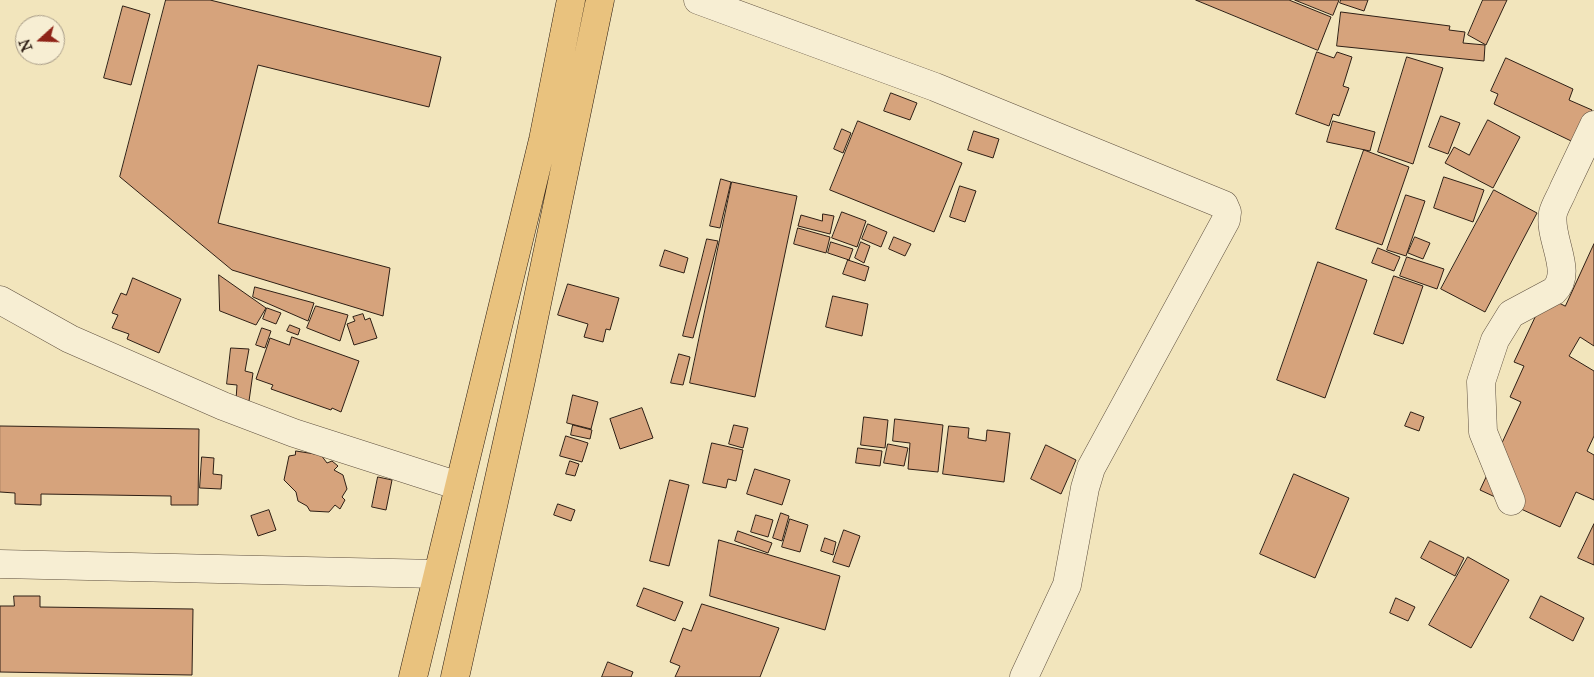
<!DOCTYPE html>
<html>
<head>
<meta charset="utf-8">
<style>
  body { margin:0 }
  #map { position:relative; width:1594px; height:677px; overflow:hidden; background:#f2e5bc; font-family:"IM FELL Great Primer",serif }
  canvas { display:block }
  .north { position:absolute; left:15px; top:15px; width:50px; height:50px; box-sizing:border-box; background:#f7eed3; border:1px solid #a79b87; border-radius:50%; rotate:250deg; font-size:14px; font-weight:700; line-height:20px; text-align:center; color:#2e1f15 }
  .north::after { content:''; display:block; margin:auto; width:18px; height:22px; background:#8f2418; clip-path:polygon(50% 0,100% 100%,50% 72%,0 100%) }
</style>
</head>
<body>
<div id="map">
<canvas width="1594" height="677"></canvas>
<div class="north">N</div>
</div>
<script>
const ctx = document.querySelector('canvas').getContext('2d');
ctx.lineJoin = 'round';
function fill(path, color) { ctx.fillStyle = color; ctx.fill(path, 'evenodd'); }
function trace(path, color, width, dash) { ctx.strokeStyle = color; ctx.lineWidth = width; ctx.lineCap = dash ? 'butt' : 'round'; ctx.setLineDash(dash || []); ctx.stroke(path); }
const building = new Path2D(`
  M166,0H210L441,57L429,107L258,65L218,223L390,268L383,316L232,270L120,177Z
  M1196,0H1289L1331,17L1318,50Z
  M1295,0H1339L1333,15Z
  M1341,0H1368L1364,11L1340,3Z
  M1483,0H1507L1486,45L1468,35Z
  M123,6L150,14L131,85L104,78Z
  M1341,12L1450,26L1449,30L1465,32L1463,43L1485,45L1484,61L1337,46Z
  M1317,52L1334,58L1337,52L1352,57L1343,86L1349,88L1339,116L1333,114L1329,126L1296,114Z
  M1407,57L1443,68L1413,164L1378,152Z
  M1506,58L1573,89L1569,100L1592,110L1584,126L1592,151L1494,104L1498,94L1491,91Z
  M891,93L917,103L910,120L884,111Z
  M1441,116L1460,123L1448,154L1429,147Z
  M1488,120L1520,137L1493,188L1445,163L1454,147L1469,155Z
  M858,121L962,163L934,232L830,190Z
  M1333,121L1375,132L1370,151L1327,142Z
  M842,129L851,133L843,153L834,149Z
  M974,131L999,139L993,158L968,150Z
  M1364,150L1409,167L1382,245L1336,229Z
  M1444,177L1484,190L1473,222L1434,208Z
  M721,179L731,182L720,228L710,226Z
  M732,182L797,196L755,397L690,383Z
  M960,186L976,191L965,222L950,217Z
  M1494,190L1537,213L1485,312L1441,289Z
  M1406,195L1425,201L1406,256L1387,250Z
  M842,212L866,221L857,247L832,238Z
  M823,214L834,216L830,234L798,226L801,215L822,221Z
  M868,224L887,232L881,247L862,239Z
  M798,228L830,237L826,253L794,244Z
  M894,237L911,244L905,256L889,249Z
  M1415,237L1430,243L1423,259L1408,253Z
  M707,239L718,241L693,338L683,336Z
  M831,242L853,249L849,260L828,253Z
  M861,242L870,246L864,263L855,258Z
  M1594,244V346L1580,337L1569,356L1594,371V436L1587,451L1594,455V500L1576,492L1560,527L1480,490L1521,402L1510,397L1524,366L1514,362L1545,296L1565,306Z
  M1378,248L1400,257L1394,271L1372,263Z
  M665,250L688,258L684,273L660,266Z
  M1407,257L1444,269L1437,289L1400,276Z
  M848,260L869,267L865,281L843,274Z
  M1318,262L1367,280L1325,398L1277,380Z
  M219,275L266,308L256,325L220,311Z
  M1394,276L1423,286L1403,344L1374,334Z
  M133,278L181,299L159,353L127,339L129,334L112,328L118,315L112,313L121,293L126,295Z
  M568,284L619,298L610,330L606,329L603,342L584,337L588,324L558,315Z
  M255,287L314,303L308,321L253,297Z
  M833,296L868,304L862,336L826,327Z
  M316,306L348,315L340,341L307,328Z
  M267,308L281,313L276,324L263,319Z
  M363,314L365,320L370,318L377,338L354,345L347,324L355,321L353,317Z
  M290,325L300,329L298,335L287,331Z
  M262,328L271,331L265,348L256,345Z
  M292,337L359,361L341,412L332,408L331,410L271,389L273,385L256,379L270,338L289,345Z
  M231,348L249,349L245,371L253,373L249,401L236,400L237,385L227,384Z
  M679,354L690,357L683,385L671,383Z
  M573,395L598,402L591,429L567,423Z
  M642,408L653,438L620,449L610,419Z
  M1411,412L1424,417L1419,431L1405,426Z
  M864,417L888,420L885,448L861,445Z
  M895,419L943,425L938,472L908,469L910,443L893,441Z
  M573,425L592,430L590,439L571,435Z
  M734,425L748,428L743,448L729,444Z
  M0,426L199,429L198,505H171V496L41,494V505L15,504V493L0,492Z
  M949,426L969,428L968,438L986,441L987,430L1010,433L1004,482L943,474Z
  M566,436L588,443L582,462L560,456Z
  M712,443L743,450L736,481L728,479L726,488L703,483Z
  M888,444L908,448L904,466L884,463Z
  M1046,445L1076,460L1061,494L1031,479Z
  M858,448L882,451L880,466L856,463Z
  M296,451L321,455L327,463L332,461L338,466L334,470L343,475L347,489L342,497L345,500L340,509L335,505L329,512L310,511L307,506L298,501L296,492L284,480L289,456L295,455Z
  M202,457L214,458L213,474L222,475L221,489L200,488Z
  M570,461L579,464L575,476L566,474Z
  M755,469L790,480L782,505L747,494Z
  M1294,474L1349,498L1315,578L1260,554Z
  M378,477L392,480L386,510L372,507Z
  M670,480L689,485L669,566L650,561Z
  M558,504L575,510L571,521L554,515Z
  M269,510L276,530L258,536L251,516Z
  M781,513L789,516L782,541L773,538Z
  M756,515L773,520L768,537L751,532Z
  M790,519L808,525L800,552L782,547Z
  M1594,524V565L1578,558Z
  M844,530L860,536L849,567L833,562Z
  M738,531L772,543L768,553L735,541Z
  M825,538L836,542L833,555L821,551Z
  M719,540L840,576L825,630L710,596Z
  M1430,541L1464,558L1455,576L1421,558Z
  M1468,557L1509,580L1471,648L1429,625Z
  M644,588L683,602L675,621L637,606Z
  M14,596H40V607L193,609L192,675L0,672V606H14Z
  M1541,596L1584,618L1573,641L1530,618Z
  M1396,598L1415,607L1408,621L1390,613Z
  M702,604L779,628L760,677H675L680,666L670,662L683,628L691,631Z
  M608,662L633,672L631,677H602Z`);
fill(building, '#d6a37c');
trace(building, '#2e1f15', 1);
const minor = new Path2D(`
  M698,0L935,87L1224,205L1227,212L1226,220L1091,468L1085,488L1067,585L1024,677
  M0,300L70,339L223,406L294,433L459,486
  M1511,501L1483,432L1481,382L1495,340L1511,314L1554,291C1574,272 1548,238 1553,213C1555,205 1561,196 1564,188C1574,167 1584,146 1594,125
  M0,564L437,574`);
const major = new Path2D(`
  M413,677L543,140L571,0
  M455,677L521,380L600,0`);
trace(minor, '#5f503f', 29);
trace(major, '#2e1f15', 29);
trace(minor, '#f7eed3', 28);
trace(major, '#e9c27e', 28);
</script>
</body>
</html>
